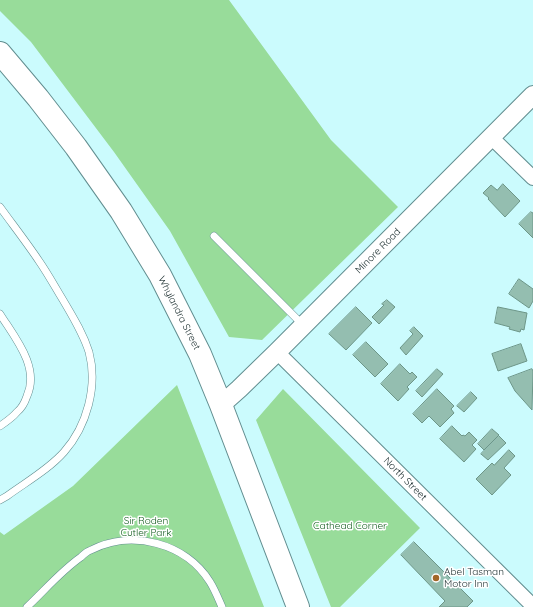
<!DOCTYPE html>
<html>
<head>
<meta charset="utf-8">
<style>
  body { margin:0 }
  canvas { display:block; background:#cbfbfd }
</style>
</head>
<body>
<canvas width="533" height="607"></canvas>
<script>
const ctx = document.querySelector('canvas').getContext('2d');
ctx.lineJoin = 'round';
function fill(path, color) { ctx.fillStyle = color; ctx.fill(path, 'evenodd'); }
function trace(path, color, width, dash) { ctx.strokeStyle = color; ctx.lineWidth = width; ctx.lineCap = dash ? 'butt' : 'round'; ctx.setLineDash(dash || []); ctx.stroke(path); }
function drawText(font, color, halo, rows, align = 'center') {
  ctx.font = font + ' Quicksand,sans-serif'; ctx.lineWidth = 3; ctx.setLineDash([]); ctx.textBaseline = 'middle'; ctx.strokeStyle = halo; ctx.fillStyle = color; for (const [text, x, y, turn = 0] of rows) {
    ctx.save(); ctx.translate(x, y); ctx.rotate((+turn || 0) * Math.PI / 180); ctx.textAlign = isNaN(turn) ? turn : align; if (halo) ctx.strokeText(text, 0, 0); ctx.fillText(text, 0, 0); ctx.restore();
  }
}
fill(new Path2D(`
  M0,0H229L331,140L398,207L262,340L229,337L170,231L114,152L31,42L0,11Z
  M177,385L264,607H0V532L4,535L73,486Z
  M283,389L420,528L340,607H331L256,420Z`), '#98dc9a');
const building = new Path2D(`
  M503,184L520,201L505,217L488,199L489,198L483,193L491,185L497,190Z
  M531,212L533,213V238L519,224Z
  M519,279L533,289V301L529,308L509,294Z
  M387,300L395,307L379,324L372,317L384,305L382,304Z
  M356,307L372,323L346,350L329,334Z
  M498,307L527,313L524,330L521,329L520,332L509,329L510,327L495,323Z
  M414,327L423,336L406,355L400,348L413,334L410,331Z
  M366,342L388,364L375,377L353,355Z
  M521,344L527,361L498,371L492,354Z
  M400,364L410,374L412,372L417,377L407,387L409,389L398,401L381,384Z
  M437,369L443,374L422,397L416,391Z
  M532,369L533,371L532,410L515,391L508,378Z
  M437,389L454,406L451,409L454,413L440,427L429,416L422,423L413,414Z
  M471,392L477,398L464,412L457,406Z
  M452,426L462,436L463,435L465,436L469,432L477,440L472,445L476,449L464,462L440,439Z
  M492,429L499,435L484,450L478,444Z
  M499,436L506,443L488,460L481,454Z
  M509,450L515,456L504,468L511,475L492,495L476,479L492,463L494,465Z
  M414,542L473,601L467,607H439L445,601L401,555Z`);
fill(building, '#94beb0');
trace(building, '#6d9688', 1);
const service = new Path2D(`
  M0,207C13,225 27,243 39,261C48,274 55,287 63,300C73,317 83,333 89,352C98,386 87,426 64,452C48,470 26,482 7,496L0,500
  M214,236L303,325
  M0,314C15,338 40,367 27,396C25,402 22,408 17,412C12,418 6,422 0,426
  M27,607C45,590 61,571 81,557C84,554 88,551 91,550C132,529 186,543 210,582C215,590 218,598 222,607`);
const minor = new Path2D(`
  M491,137L533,178
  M277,352L533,606`);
const tertiary = new Path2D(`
  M221,405L239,389L277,352L533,95`);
const trunk = new Path2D(`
  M0,53L38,98L76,147L121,211L160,275L200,354L221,405L298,607`);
trace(service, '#628e90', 8);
trace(minor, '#628e90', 16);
trace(tertiary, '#628e90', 20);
trace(trunk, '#628e90', 24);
trace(service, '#fff', 7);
trace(minor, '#fff', 14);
trace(tertiary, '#fff', 18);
trace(trunk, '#fff', 22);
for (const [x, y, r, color] of [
  [436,578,4,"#a26628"]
]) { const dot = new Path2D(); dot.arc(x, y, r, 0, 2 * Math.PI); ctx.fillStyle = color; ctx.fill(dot); trace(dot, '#fff', 1.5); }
drawText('10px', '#213334', '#fff', [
  ["Minore Road",378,251,-45],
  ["Whylandra Street",179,313,63],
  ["North Street",405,479,45]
]);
drawText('10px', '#105b1c', '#fff', [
  ["Sir Roden",146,521],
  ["Cutler Park",146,533],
  ["Cathead Corner",350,526]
]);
drawText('10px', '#213334', '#fff', [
  ["Abel Tasman",444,572],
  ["Motor Inn",444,584]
], 'left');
</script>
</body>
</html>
